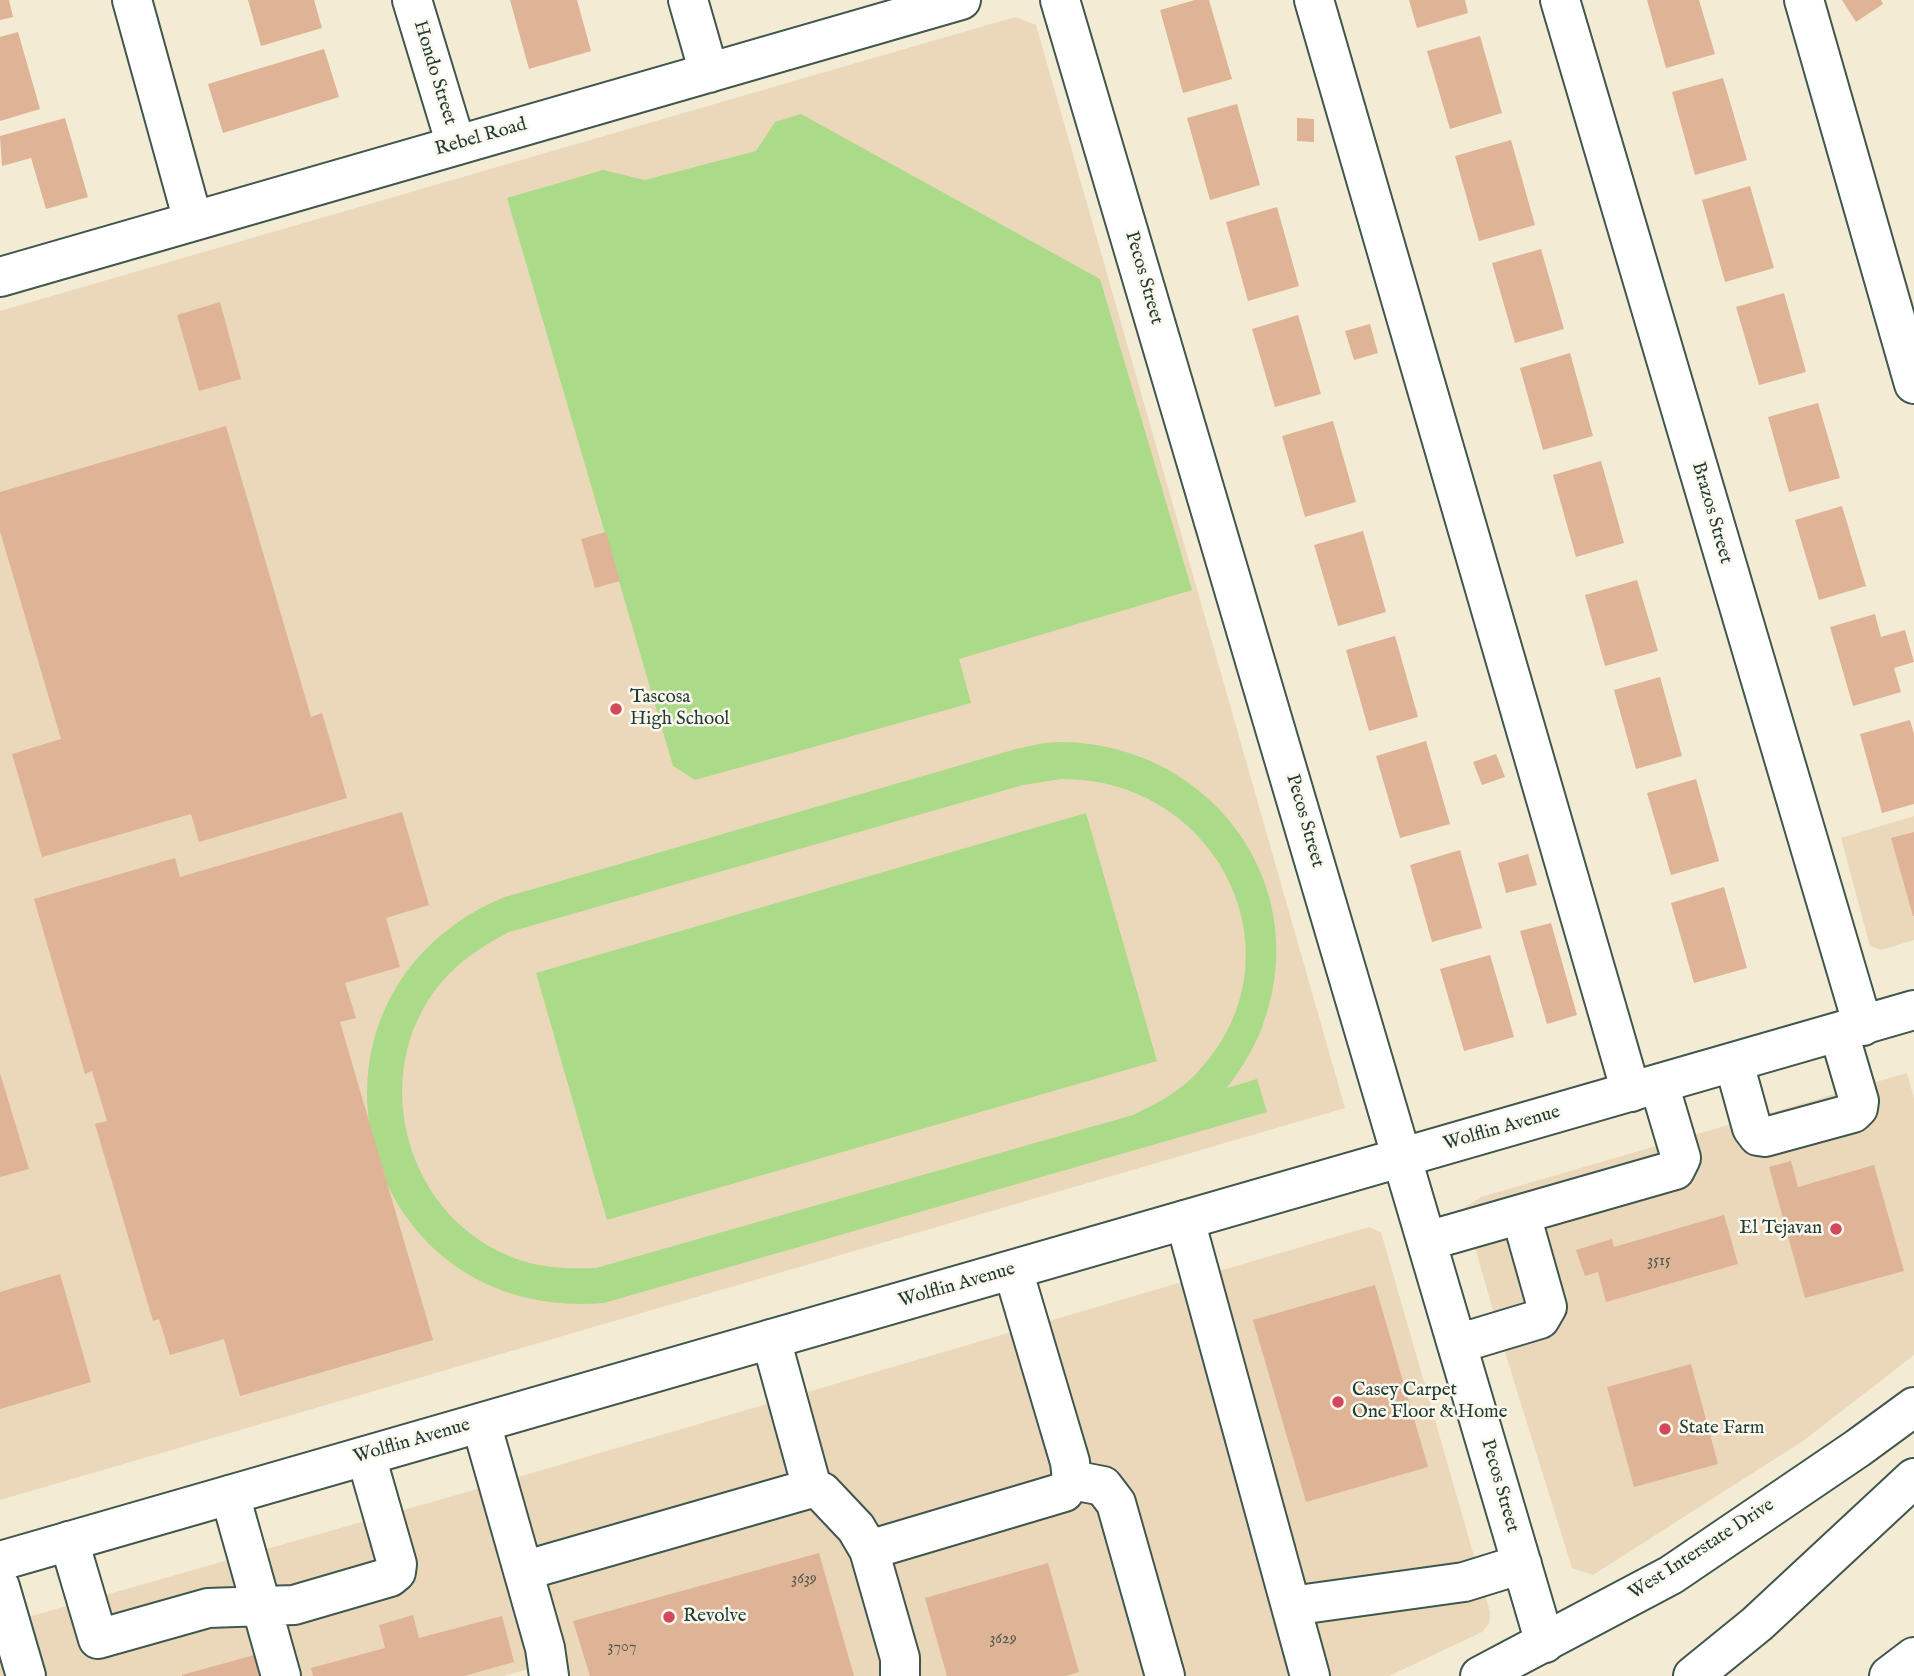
<!DOCTYPE html>
<html>
<head>
<meta charset="utf-8">
<style>
  body { margin:0 }
  canvas { display:block; background:#f3ebd4 }
</style>
</head>
<body>
<canvas width="1914" height="1676"></canvas>
<script>
const ctx = document.querySelector('canvas').getContext('2d');
ctx.lineJoin = 'round';
function fill(path, color) { ctx.fillStyle = color; ctx.fill(path, 'evenodd'); }
function trace(path, color, width, dash) { ctx.strokeStyle = color; ctx.lineWidth = width; ctx.lineCap = dash ? 'butt' : 'round'; ctx.setLineDash(dash || []); ctx.stroke(path); }
function drawText(font, color, halo, rows, align = 'center') {
  ctx.font = font + ' "IM FELL English",serif'; ctx.lineWidth = 5; ctx.setLineDash([]); ctx.textBaseline = 'middle'; ctx.strokeStyle = halo; ctx.fillStyle = color; for (const [text, x, y, turn = 0] of rows) {
    ctx.save(); ctx.translate(x, y); ctx.rotate((+turn || 0) * Math.PI / 180); ctx.textAlign = isNaN(turn) ? turn : align; if (halo) ctx.strokeText(text, 0, 0); ctx.fillText(text, 0, 0); ctx.restore();
  }
}
fill(new Path2D(`
  M1015,17L1036,25L1345,1108L0,1500V311Z
  M1914,816V940L1881,950L1870,946L1841,838Z
  M1907,1073L1914,1098V1355L1803,1441L1593,1575L1572,1568L1503,1346L1464,1208L1481,1197Z
  M1369,1227L1381,1232L1490,1612L1489,1623L1482,1632L1389,1676H559L554,1662L503,1676H0V1625L474,1490Z`), '#ebd8ba');
fill(new Path2D(`
  M801,114L1100,279L1192,590L959,659L971,703L695,780L673,766L507,198L603,170L645,180L756,151L775,122Z
  M1062,742C1211,744 1317,886 1262,1028C1253,1050 1241,1069 1227,1088L1257,1079L1267,1112L604,1303C355,1324 273,997 502,898L1016,749L1044,743ZM1061,779C1220,778 1308,960 1195,1075C1177,1093 1156,1104 1133,1115L596,1268C565,1269 536,1268 507,1255C399,1209 366,1061 448,975C466,956 487,944 509,932L1023,785Z
  M1086,813L1157,1061L607,1220L536,973Z`), '#abdb89');
fill(new Path2D(`
  M0,0H9L13,17L0,20Z
  M248,0H314L322,28L261,46Z
  M510,0H577L591,51L529,69Z
  M1195,0H1209L1232,79L1183,93L1160,10Z
  M1409,0H1465L1468,13L1417,28Z
  M1647,0H1699L1715,54L1666,68Z
  M1842,0H1881L1883,4L1856,22Z
  M18,32L40,109L0,121V37Z
  M1480,36L1502,113L1450,129L1427,51Z
  M324,49L339,97L223,133L208,84Z
  M1723,78L1747,160L1695,175L1672,92Z
  M1237,104L1260,185L1210,200L1187,118Z
  M65,118L88,197L46,209L31,158L2,166L0,136Z
  M1297,118L1314,119V142L1297,141Z
  M1511,140L1535,225L1479,241L1455,156Z
  M1750,186L1774,268L1725,282L1702,200Z
  M1277,207L1299,286L1248,301L1226,222Z
  M1541,249L1564,329L1515,343L1492,263Z
  M1784,293L1806,372L1759,385L1736,307Z
  M220,302L241,379L199,391L177,315Z
  M1298,315L1321,394L1275,407L1252,329Z
  M1370,324L1378,353L1354,360L1345,331Z
  M1570,353L1593,436L1543,450L1520,368Z
  M1818,403L1840,478L1789,492L1768,417Z
  M1333,421L1356,502L1305,517L1282,436Z
  M226,426L311,717L322,713L347,798L199,842L191,814L42,857L12,754L61,739L0,531V492Z
  M1601,461L1624,543L1576,557L1553,475Z
  M1842,506L1866,586L1819,600L1795,520Z
  M1363,531L1386,612L1338,626L1314,545Z
  M606,532L620,581L595,588L581,539Z
  M1637,580L1658,651L1605,666L1585,595Z
  M1875,614L1881,637L1905,630L1914,662L1894,668L1901,692L1853,706L1830,627Z
  M1395,636L1418,717L1369,731L1346,650Z
  M1660,677L1682,756L1636,769L1614,690Z
  M1910,720L1914,734V804L1882,813L1860,734Z
  M1426,741L1450,824L1400,838L1376,756Z
  M1496,754L1505,777L1482,785L1473,762Z
  M1696,779L1719,861L1671,875L1647,793Z
  M402,812L429,905L386,918L400,967L345,983L356,1018L340,1022L433,1340L240,1396L224,1339L170,1355L159,1319L153,1321L95,1124L107,1121L92,1071L85,1074L34,899L175,858L180,877Z
  M1914,832V916H1913L1891,838Z
  M1460,850L1482,928L1432,942L1410,865Z
  M1528,854L1537,885L1506,893L1498,863Z
  M1724,887L1747,968L1694,983L1671,903Z
  M1551,923L1577,1015L1547,1024L1520,931Z
  M1490,955L1514,1037L1464,1051L1440,969Z
  M0,1073L29,1169L0,1177Z
  M1791,1161L1798,1187L1874,1165L1904,1271L1805,1298L1769,1167Z
  M1724,1215L1738,1264L1606,1302L1598,1272L1585,1276L1576,1250L1612,1239L1614,1247Z
  M60,1274L91,1382L0,1409V1292Z
  M1375,1285L1428,1467L1306,1502L1253,1320Z
  M1691,1364L1718,1464L1634,1487L1607,1387Z
  M819,1553L854,1676H590L573,1621Z
  M1048,1563L1079,1672L1066,1676H947L925,1598Z
  M413,1615L419,1638L502,1616L514,1662L464,1676H313L311,1668L385,1648L379,1625Z
  M258,1654L265,1676H182V1675Z`), '#dfb396');
const minor = new Path2D(`
  M132,0L193,221
  M412,0L456,145
  M688,0L709,73
  M1060,0L1545,1643
  M1314,0L1631,1092
  M1560,0L1863,1026
  M1804,0L1914,384
  M0,277L961,0
  M1734,1063L1752,1128L1758,1136L1765,1137L1853,1113L1858,1108L1859,1101L1839,1033
  M1185,1220L1310,1676
  M1427,1241L1675,1170L1681,1158L1659,1084
  M771,1339L812,1488
  M1457,1344L1540,1319L1547,1307L1521,1215
  M481,1423L545,1648L549,1676
  M1072,1480L1103,1486L1116,1503L1165,1676
  M230,1495L281,1676
  M69,1541L98,1639L208,1608L294,1605L390,1577L396,1572L397,1564L366,1456
  M869,1550L1064,1492L1072,1480L1070,1462L1013,1270
  M523,1571L812,1488L822,1492L856,1528L869,1550L900,1658V1676
  M0,1587L26,1676
  M1291,1606L1464,1582L1522,1564`);
const major = new Path2D(`
  M0,1561L1914,1010
  M1480,1676L1671,1575L1858,1448L1914,1407`);
const highway = new Path2D(`
  M1693,1676L1757,1624L1914,1478
  M1889,1676L1914,1657`);
trace(minor, '#3f574c', 42);
trace(major, '#3f574c', 42);
trace(highway, '#3f574c', 42);
trace(minor, '#fff', 38);
trace(major, '#fff', 38);
trace(highway, '#fff', 38);
for (const [x, y, r, color] of [
  [616,709,7,"#d1495b"],
  [1836,1229,7,"#d1495b"],
  [1338,1402,7,"#d1495b"],
  [1665,1429,7,"#d1495b"],
  [669,1617,7,"#d1495b"]
]) { const dot = new Path2D(); dot.arc(x, y, r, 0, 2 * Math.PI); ctx.fillStyle = color; ctx.fill(dot); trace(dot, '#fbf7ec', 2.5); }
drawText('16px', '#4f5a4c', null, [
  ["3515",1659,1262],
  ["3639",804,1580],
  ["3629",1003,1640],
  ["3707",622,1648]
]);
drawText('19px', '#1f3d34', '#fbf7ec', [
  ["Hondo Street",434,73,73],
  ["Rebel Road",481,138,-16],
  ["Pecos Street",1143,278,74],
  ["Brazos Street",1711,513,74],
  ["Pecos Street",1304,821,74],
  ["Wolflin Avenue",1502,1129,-16],
  ["Wolflin Avenue",957,1286,-16],
  ["Wolflin Avenue",412,1442,-16],
  ["Pecos Street",1499,1486,74],
  ["West Interstate Drive",1702,1550,-33]
]);
drawText('19px', '#1f3d34', '#fbf7ec', [
  ["Tascosa",630,698],
  ["High School",630,720],
  ["El Tejavan",1822,1229,"right"],
  ["Casey Carpet",1352,1391],
  ["One Floor & Home",1352,1413],
  ["State Farm",1679,1429],
  ["Revolve",683,1617]
], 'left');
</script>
</body>
</html>
